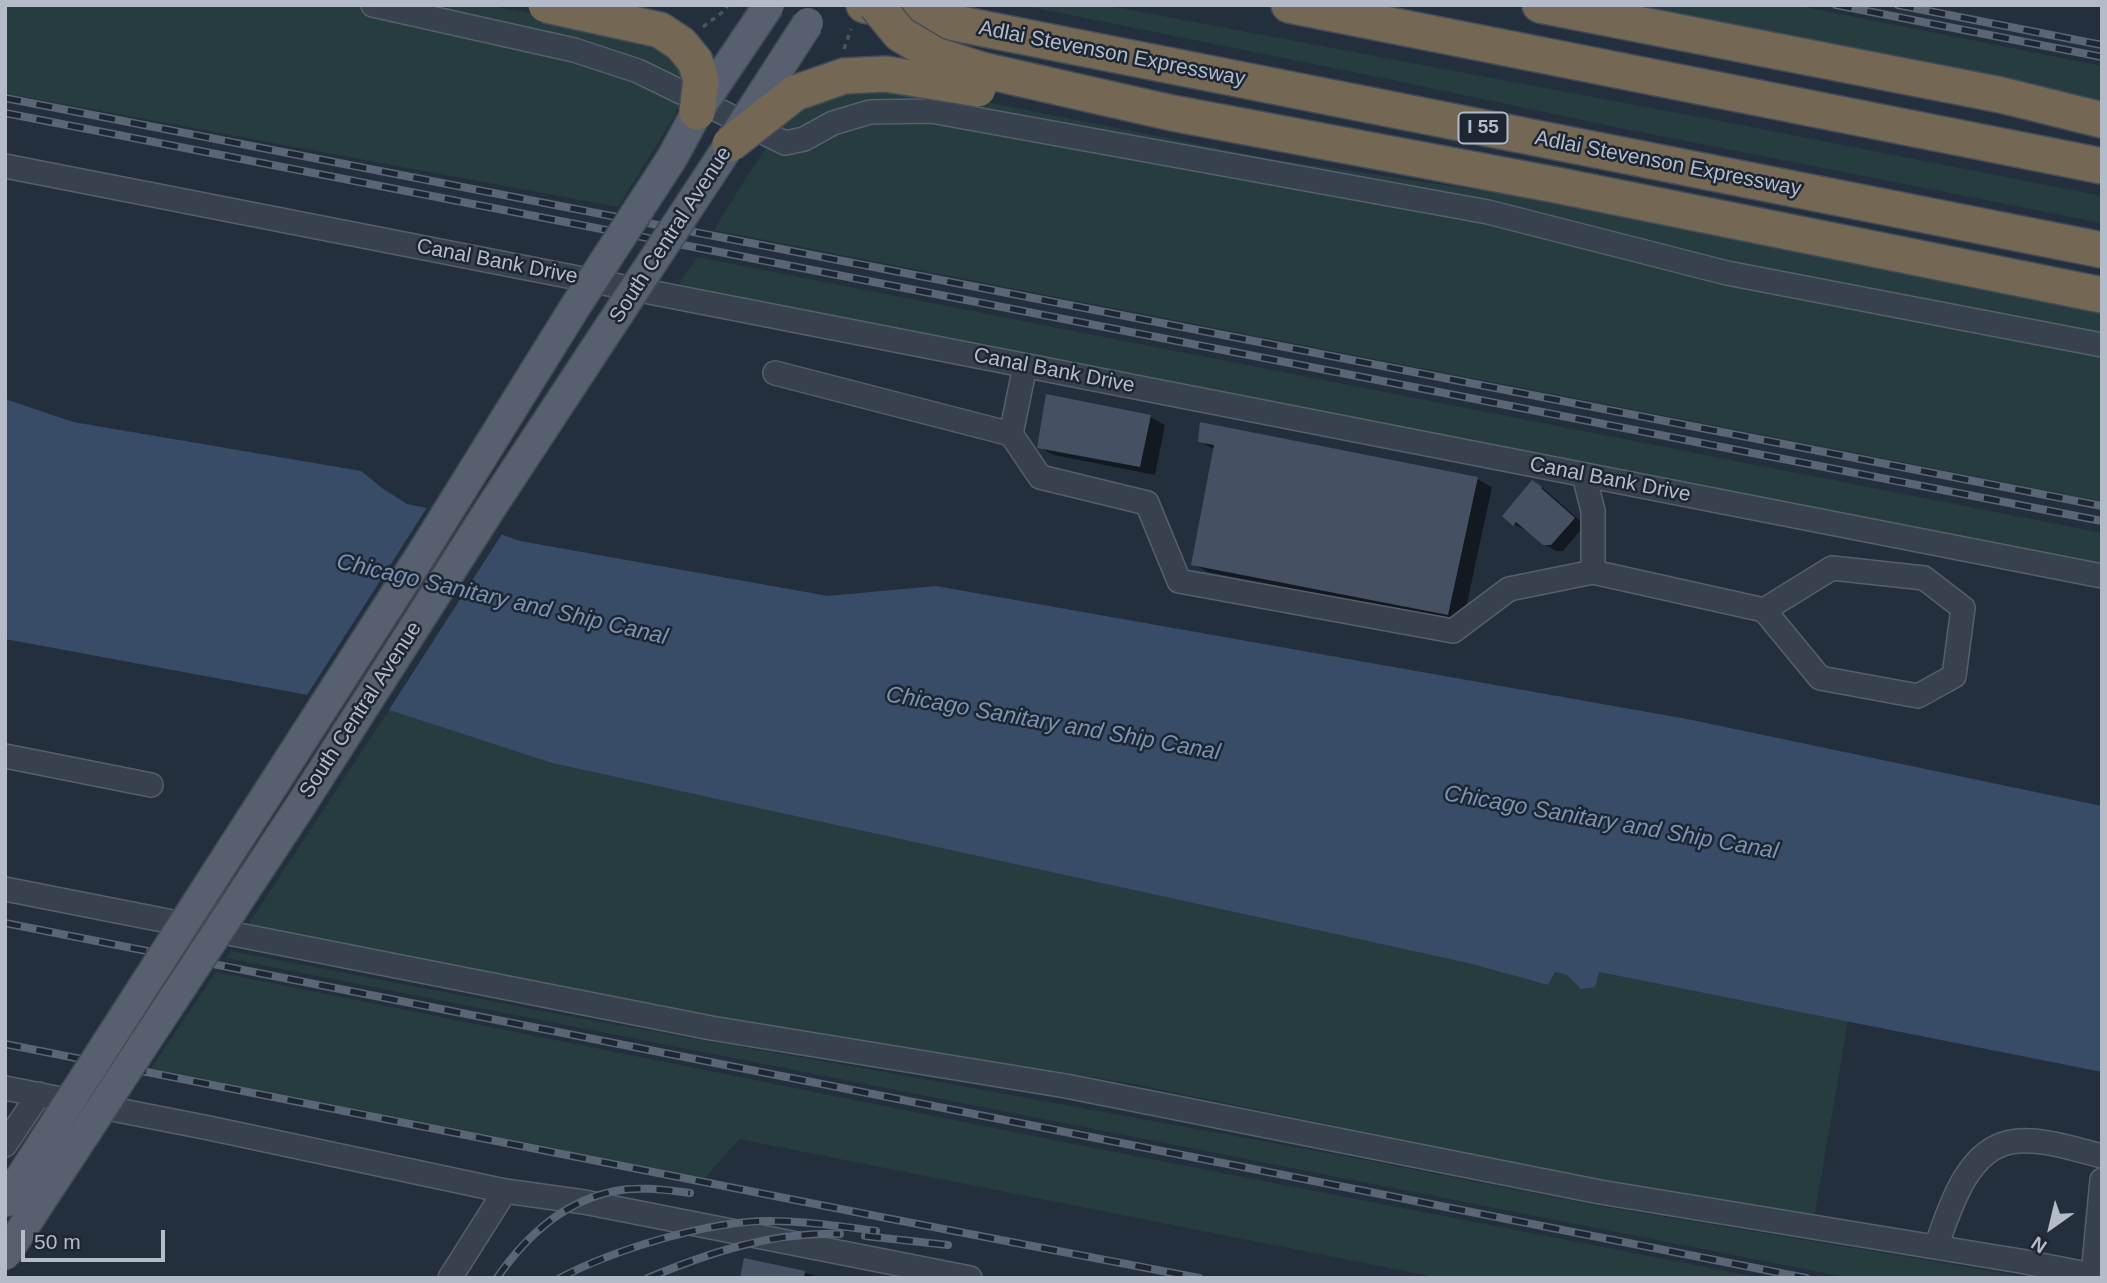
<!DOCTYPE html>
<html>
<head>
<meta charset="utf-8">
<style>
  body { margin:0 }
  #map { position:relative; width:2107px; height:1283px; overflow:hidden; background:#242f3e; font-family:Helvetica,sans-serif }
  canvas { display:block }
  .frame { position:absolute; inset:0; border:7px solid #b4bcc9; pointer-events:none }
  .north { position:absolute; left:2016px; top:1192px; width:70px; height:70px; -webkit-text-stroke:5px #1d2633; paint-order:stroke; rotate:214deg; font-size:19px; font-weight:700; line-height:28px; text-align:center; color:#b4bcc9 }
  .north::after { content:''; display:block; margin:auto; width:24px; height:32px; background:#b4bcc9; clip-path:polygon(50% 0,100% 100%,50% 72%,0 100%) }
  .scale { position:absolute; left:21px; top:1230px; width:144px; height:32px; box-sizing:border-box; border:4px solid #b4bcc9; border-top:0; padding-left:9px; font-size:21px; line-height:24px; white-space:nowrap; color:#b4bcc9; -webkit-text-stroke:5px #1d2633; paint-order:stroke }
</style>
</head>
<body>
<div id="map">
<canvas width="2107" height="1283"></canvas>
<div class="frame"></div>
<div class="north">N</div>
<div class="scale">50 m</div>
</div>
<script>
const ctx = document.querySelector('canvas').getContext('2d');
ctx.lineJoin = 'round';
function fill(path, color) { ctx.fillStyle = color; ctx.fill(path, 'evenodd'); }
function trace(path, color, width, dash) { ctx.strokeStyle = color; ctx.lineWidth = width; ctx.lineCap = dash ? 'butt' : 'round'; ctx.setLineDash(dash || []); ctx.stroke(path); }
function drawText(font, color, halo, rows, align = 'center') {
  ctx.font = font + ' Helvetica,sans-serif'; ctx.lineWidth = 5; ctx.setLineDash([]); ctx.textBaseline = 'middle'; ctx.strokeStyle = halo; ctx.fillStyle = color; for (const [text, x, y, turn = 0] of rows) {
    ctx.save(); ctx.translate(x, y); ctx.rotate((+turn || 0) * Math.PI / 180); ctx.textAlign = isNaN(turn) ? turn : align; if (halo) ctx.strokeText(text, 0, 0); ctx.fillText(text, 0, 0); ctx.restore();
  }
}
fill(new Path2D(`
  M5,5H488L651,37L683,69L685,89L674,117L618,207L5,93Z
  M1021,5H1104L1736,124L2102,196V223L1620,128L1388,79Z
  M1592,5H1795L2102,66V108Z
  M877,85L976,100L1272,159L1517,196L2102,310V501L714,230C734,199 781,114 813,101C832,93 856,90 877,85Z
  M697,257L2102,533V570L1214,396L997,347L806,311L679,284Z
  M389,710L552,763L1468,963L1548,985L1555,972L1567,975L1581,988L1598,972L1848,1021L1814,1218L1544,1169L1129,1083L562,992L246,928Z
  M231,951L605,1023L901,1075L1344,1156L1599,1206L2034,1278H1850L226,958Z
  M216,972L1084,1146L1762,1278H1440L739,1139L705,1178L151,1068Z`), '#263c3f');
fill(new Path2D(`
  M5,399L73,422L361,471L382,488L407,504L427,508L520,541L828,596L936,586L1687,719L2102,806V1072L1599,972L1595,987L1581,989L1567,975L1555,972L1548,985L1468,963L552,763L389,710L5,639Z`), '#394c67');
fill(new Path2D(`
  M427,505L504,531L387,713L305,698L428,506Z`), '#242f3e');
fill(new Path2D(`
  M1150,417L1165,425L1155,475L1054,455L1039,447Z
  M1200,441L1477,479L1492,487L1463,622L1208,572L1193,564L1215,450Z
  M1533,482L1543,488L1585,525L1563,551H1556L1544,544L1526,528L1525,530L1514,524Z
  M746,1260L827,1278H742Z`), '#0007');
fill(new Path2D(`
  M1046,394L1151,415L1140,467L1037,448Z
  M1200,422L1478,477L1448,615L1191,565L1214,445L1198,442Z
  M1532,480L1542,487L1541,488L1575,518L1551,545H1543L1516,522L1513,526L1502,516Z
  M744,1258L805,1271L804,1278H740Z`), '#455162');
const minor = new Path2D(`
  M373,5L574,50L638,71L785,143L804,139L833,123L870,112L931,111L1488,212L1727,273L2102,345
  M5,166L2102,576
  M1025,366L1011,434L1040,477L1147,503L1179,581L1453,631L1509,589L1593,572
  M775,373L1011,434
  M1584,475L1593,511V572L1764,610L1832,568L1924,578L1963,608L1954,676L1918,696L1820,678L1764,610
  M5,756L151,785
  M5,889L711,1028L1066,1086L1600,1192L2020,1261L2102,1277
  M5,1088L209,1128L505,1191L584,1202L970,1278
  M5,1145L39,1094
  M1936,1247C1949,1211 1966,1150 2011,1142C2041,1137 2073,1149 2102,1156
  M2093,1275L2102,1180
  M450,1278L505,1191`);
const highway = new Path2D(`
  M864,5L2102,250
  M1289,5L2102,166
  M1540,5L2001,95L2102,120
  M982,70L1172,113L1556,185L2102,295`);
trace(minor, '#565f6c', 26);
trace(highway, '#434c59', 38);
trace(new Path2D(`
  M703,27L724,11L728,5
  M844,49L851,29`), '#44595c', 3.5, [5, 5]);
trace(minor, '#38414e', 23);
trace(highway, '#746855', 35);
const rail = new Path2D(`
  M1836,5L2102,57
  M1898,5L2102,45
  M5,98L2102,506
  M5,113L2102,521
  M5,923L1806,1278
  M5,1044L881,1217L1199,1278
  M865,1236L948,1245
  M497,1278C526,1236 564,1201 615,1191C640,1186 666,1190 690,1193
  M560,1278C613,1250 708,1221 768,1221C804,1221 840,1226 876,1231
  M648,1278C711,1252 771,1232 840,1234`);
trace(rail, '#5a6575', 8);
trace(rail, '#1d2633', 5, [16]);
const majorBridge = new Path2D(`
  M5,1202L421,555L575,307L672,158L697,112L769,5
  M5,1255L301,805L490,509L730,144L808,23`);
const highwayBridge = new Path2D(`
  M546,5L660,30L681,44L695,61L701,80L697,112
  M876,5L900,34L935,55L982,70
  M730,144L795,93L844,76L886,74L978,89`);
trace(majorBridge, '#414a57', 33, []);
trace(highwayBridge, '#434c59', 38, []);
trace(majorBridge, '#56606e', 30);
trace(highwayBridge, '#746855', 35);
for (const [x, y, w] of [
  [1483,128,49]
]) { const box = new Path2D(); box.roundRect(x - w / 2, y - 15.5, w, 31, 5); ctx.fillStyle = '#1d2633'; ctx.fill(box); trace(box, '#b4bcc9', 2); }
drawText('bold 19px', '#b4bcc9', null, [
  ["I 55",1483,128]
]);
drawText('21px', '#b4bcc9', '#1d2633', [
  ["Adlai Stevenson Expressway",1112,54,11],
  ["Adlai Stevenson Expressway",1668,164,11],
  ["South Central Avenue",671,235,-57],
  ["Canal Bank Drive",497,262,11],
  ["Canal Bank Drive",1054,371,11],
  ["Canal Bank Drive",1610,480,11],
  ["South Central Avenue",361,710,-57]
]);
drawText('italic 23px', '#7c92b1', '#1d2633', [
  ["Chicago Sanitary and Ship Canal",502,600,13],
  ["Chicago Sanitary and Ship Canal",1053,724,10],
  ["Chicago Sanitary and Ship Canal",1611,823,10]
]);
</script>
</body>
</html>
